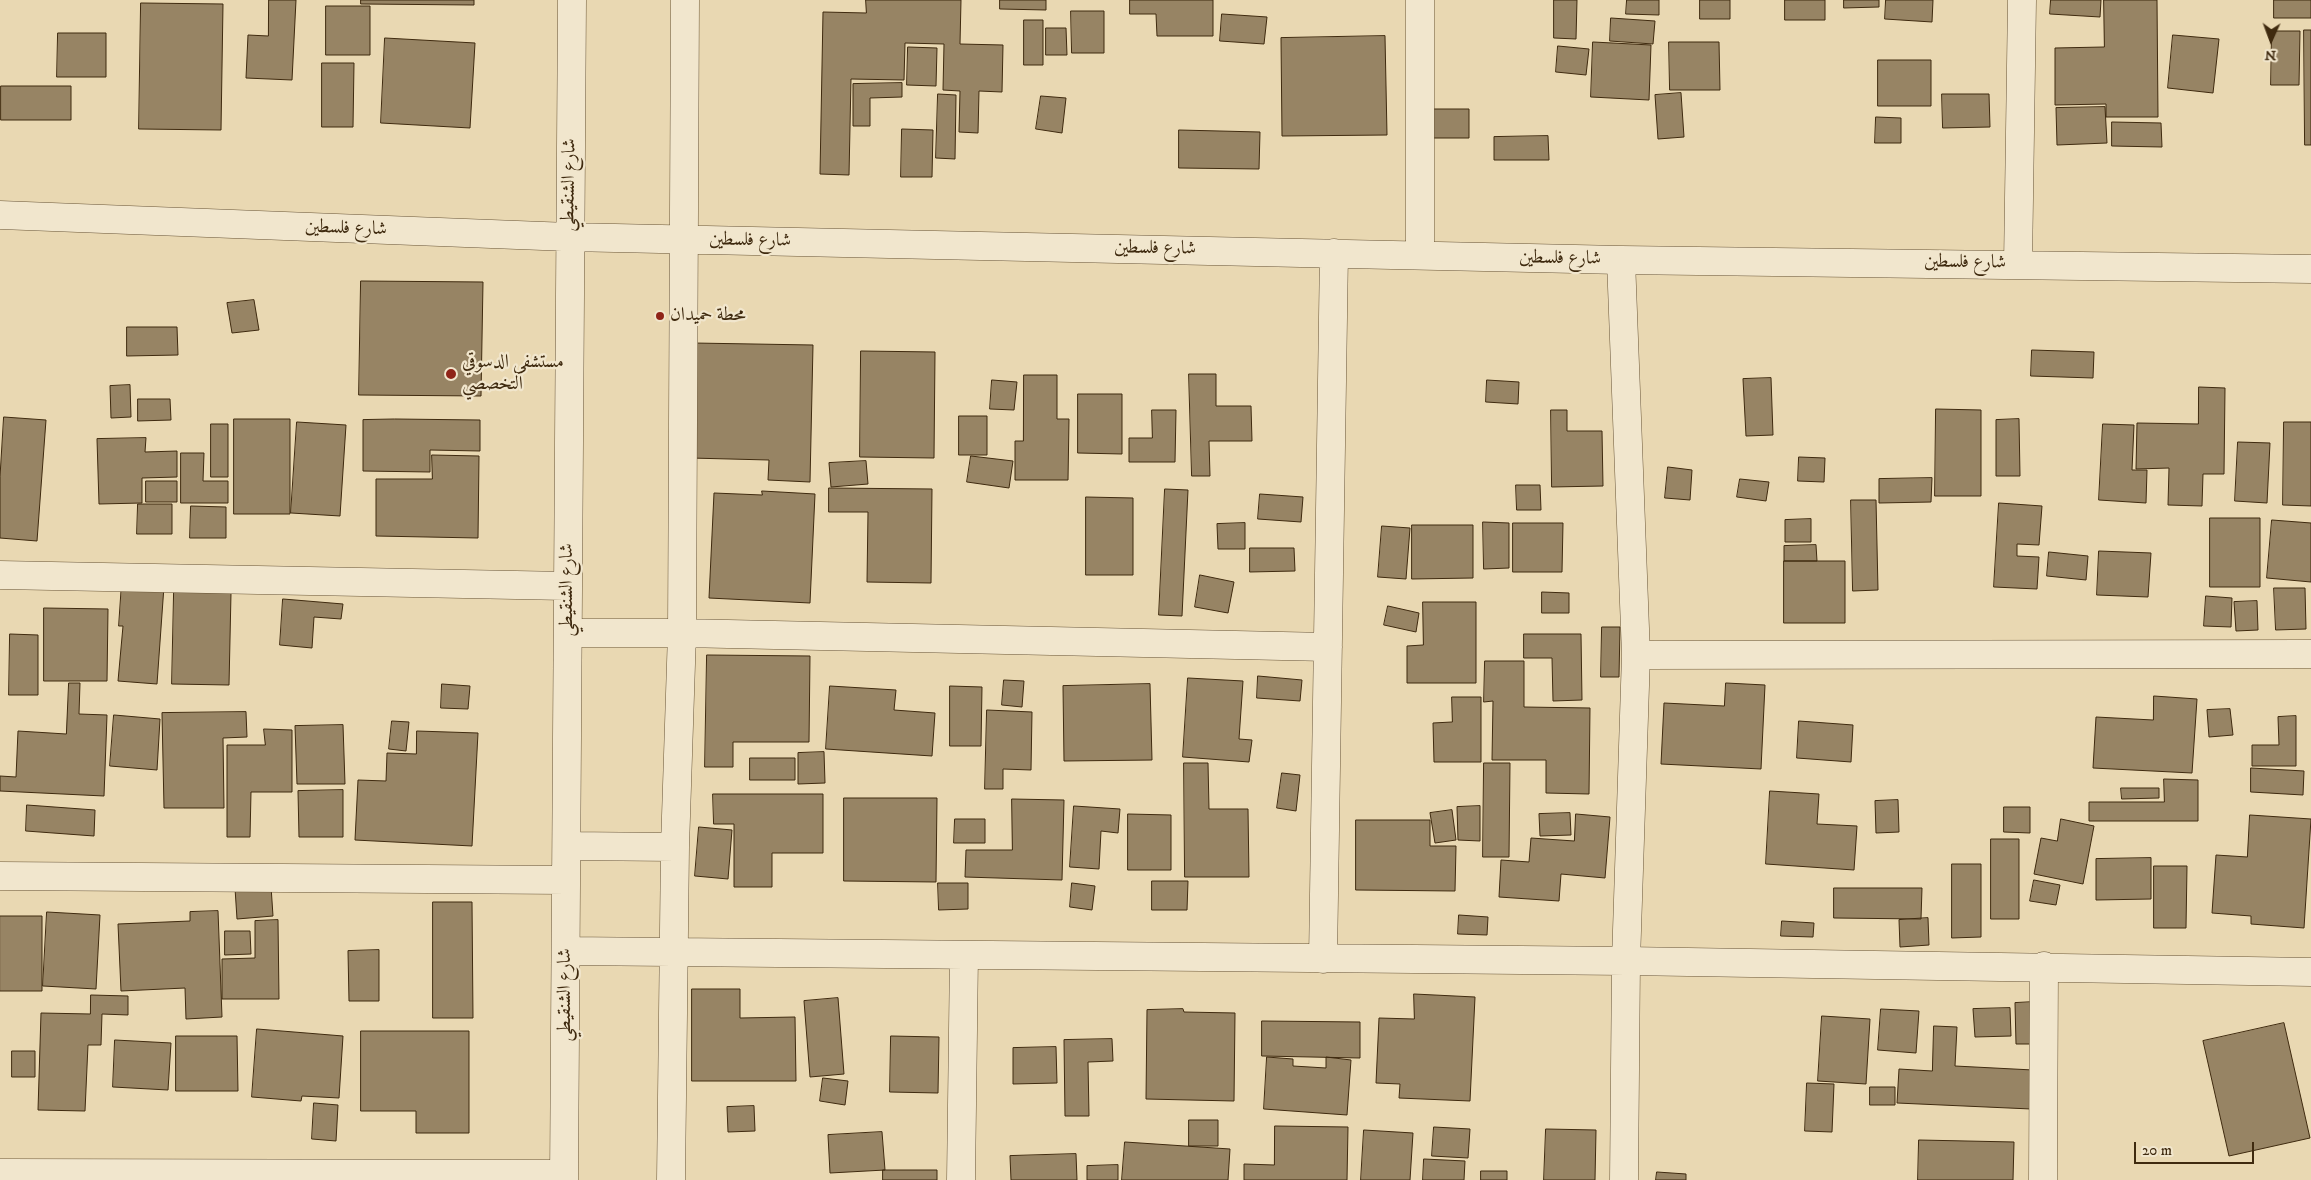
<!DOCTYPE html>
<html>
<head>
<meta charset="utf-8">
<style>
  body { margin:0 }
  #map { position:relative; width:2311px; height:1180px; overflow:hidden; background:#e9d8b2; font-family:"IM FELL DW Pica",serif }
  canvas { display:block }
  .north { position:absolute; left:2246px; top:15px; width:50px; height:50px; -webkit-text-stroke:4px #f1e6cd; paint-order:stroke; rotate:182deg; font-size:14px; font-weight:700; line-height:20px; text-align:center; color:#3f2a0f }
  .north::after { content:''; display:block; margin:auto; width:18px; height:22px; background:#3f2a0f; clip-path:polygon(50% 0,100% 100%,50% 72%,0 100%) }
  .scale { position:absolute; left:2134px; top:1142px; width:120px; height:22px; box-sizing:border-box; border:2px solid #3f2a0f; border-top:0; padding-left:6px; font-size:15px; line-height:18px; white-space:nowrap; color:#3f2a0f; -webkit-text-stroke:4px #f1e6cd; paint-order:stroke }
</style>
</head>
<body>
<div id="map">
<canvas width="2311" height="1180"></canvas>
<div class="north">N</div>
<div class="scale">20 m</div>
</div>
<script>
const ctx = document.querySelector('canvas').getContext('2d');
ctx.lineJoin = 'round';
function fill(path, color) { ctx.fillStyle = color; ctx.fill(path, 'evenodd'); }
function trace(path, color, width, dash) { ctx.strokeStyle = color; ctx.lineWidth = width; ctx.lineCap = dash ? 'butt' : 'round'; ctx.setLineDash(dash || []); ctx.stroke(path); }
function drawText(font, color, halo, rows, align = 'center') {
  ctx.font = font + ' "IM FELL DW Pica",Amiri,serif'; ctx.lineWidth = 4.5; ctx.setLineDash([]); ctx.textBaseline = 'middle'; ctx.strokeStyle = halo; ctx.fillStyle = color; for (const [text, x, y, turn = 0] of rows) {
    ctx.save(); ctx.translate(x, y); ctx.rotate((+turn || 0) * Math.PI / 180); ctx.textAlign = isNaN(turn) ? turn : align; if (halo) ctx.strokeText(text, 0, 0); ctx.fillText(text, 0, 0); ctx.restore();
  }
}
const building = new Path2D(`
  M269,0H296L292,80L246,78L248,35L268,36Z
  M361,0H474V5L361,4Z
  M866,0H961L960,44L1003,45L1002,92L979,91L978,133L959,132L960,91L943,90L944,44L905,43L904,80L851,79L849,175L820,174L823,12L866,13Z
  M1000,0H1046V10L1000,9Z
  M1130,0H1213V36H1157L1156,14H1130Z
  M1554,0H1577L1576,39L1554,38Z
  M1627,0H1659V15L1626,14Z
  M1700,0H1730V19H1700Z
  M1785,0H1825V20H1785Z
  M1844,0H1879V7L1844,8Z
  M1886,0H1933L1932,22L1885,19Z
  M2051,0H2101L2100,17L2050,14Z
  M2104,0H2157L2158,117H2106V104L2055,105V48L2104,47Z
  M2274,0H2311V18H2274Z
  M141,3L223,4L221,130L139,129Z
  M326,6H370V55H326Z
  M1071,11H1104V53H1072Z
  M1222,14L1267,17L1264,44L1220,41Z
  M1611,18L1655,21L1653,44L1610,41Z
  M1024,20H1043V65H1024Z
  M1046,28H1066L1067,55H1046Z
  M2304,30H2311V145H2305Z
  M2272,31H2300L2299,85H2271Z
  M58,33H106V77H57Z
  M2173,35L2219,39L2213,93L2168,88Z
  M1385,36L1387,135L1282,136L1281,38Z
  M385,38L475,43L470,128L381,123Z
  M1593,42L1651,45L1649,100L1591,97Z
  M1669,42H1719L1720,90H1670Z
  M1558,46L1589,49L1586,75L1556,72Z
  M908,47L937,48L936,86L907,85Z
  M1878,60H1931V106H1878Z
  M322,63H354L353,127H322Z
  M902,83V97L870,98V126H853V84Z
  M1,86H71V120H1Z
  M1681,93L1684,137L1658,139L1655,95Z
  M938,94L956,95L955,159L936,158Z
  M1942,94H1989L1990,127L1943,128Z
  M1041,96L1066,98L1062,133L1036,129Z
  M2105,107L2107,143L2057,145L2056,108Z
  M1431,109H1469V138H1431Z
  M1876,117L1901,118V143H1875Z
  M2112,122L2161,123L2162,147L2112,146Z
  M902,129L933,130L932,177H901Z
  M1179,130L1260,132L1259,169L1179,168Z
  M1548,136L1549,160H1494V137Z
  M361,281L483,282L481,396L359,395Z
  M254,300L259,330L232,333L227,303Z
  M127,327H177L178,355L127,356Z
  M693,343L813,345L810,482L768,480L769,460L690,458Z
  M2032,350L2094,352L2093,378L2031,376Z
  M861,351L935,352L934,458L860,457Z
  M1189,374H1216V406H1251L1252,441H1209L1210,476H1192Z
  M1024,375H1057V419H1069L1068,480H1015V441H1023Z
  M1771,378L1773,435L1746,436L1743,379Z
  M992,380L1017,382L1014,410L990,409Z
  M1487,380L1519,382L1518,404L1486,402Z
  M130,385L131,417L111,418L110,386Z
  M2199,387L2225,388L2224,474H2203L2202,506L2168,505L2169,468L2136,469L2137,423L2198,424Z
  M1078,394H1122V454L1078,453Z
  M138,399H170L171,420L138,421Z
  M1936,409L1981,410V496H1935Z
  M1152,410H1176L1175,462H1129V438H1152Z
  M1551,410H1567V431H1602L1603,486L1552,487Z
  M959,416H987V455H959Z
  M4,417L46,420L37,541L0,538V477Z
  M234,419H290V514H234Z
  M395,419L480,420V451L430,450V472L363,471V420Z
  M2019,419L2020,476H1996V420Z
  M297,422L346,425L340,516L291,513Z
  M2284,422H2311V506L2283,505Z
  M211,424H228V477H211Z
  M2103,424L2134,425L2132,470H2147L2146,503L2099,500Z
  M146,438L145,452L177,451V477L142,478V503L99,504L97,439Z
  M2238,442L2270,443L2267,503L2235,501Z
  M181,453H204L203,481H228V503H181Z
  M432,455L479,456L478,538L376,536V479H432Z
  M971,456L1013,461L1009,488L967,482Z
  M1799,457L1825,458L1824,482L1798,481Z
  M866,461L868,484L831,487L829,463Z
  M1668,467L1692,470L1690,500L1665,498Z
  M1932,478L1931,502L1879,503V479Z
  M1740,479L1769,482L1766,501L1737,497Z
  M146,481H177V502H146Z
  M1516,485H1540L1541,510H1517Z
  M829,488L932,489L931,583L867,582L868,512H829Z
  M1165,489L1188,490L1182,616L1159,615Z
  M762,491L815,494L810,603L709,598L714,493L762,495Z
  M1260,494L1303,497L1301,522L1258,519Z
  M1086,497L1133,498V575H1086Z
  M1851,500H1876L1878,590L1853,591Z
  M1999,503L2042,506L2039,545L2017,544V556L2039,557L2037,589L1994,587Z
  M138,504H172V534H137Z
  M191,506L226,507V538H190Z
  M2210,518H2260V587H2210Z
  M1811,519V542H1785V520Z
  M2272,520L2311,523V582L2267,578Z
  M1483,522L1509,523V568L1484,569Z
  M1245,523V549H1218L1217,524Z
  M1513,523H1563L1562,572H1513Z
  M1412,525H1473V578L1412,579Z
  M1382,526L1410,528L1406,579L1378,577Z
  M1816,545L1817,561H1784V546Z
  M1250,548H1294L1295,571L1250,572Z
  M2099,551L2151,553L2148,597L2097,595Z
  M2049,552L2088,556L2086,580L2047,576Z
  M1784,561H1845V623H1784Z
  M1200,575L1234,582L1228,613L1195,607Z
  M122,582L164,586L157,684L118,681L123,626H119Z
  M2274,588H2305L2306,629L2276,630Z
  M174,592L231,593L229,685L172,684Z
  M1542,592L1569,593V613H1542Z
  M2206,596L2232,598L2231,627L2204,626Z
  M283,599L343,604L341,619L314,617L312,648L280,645Z
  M2257,601L2258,630L2236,631L2234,602Z
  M1423,602H1476V683H1407V646L1423,645Z
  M1388,606L1419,613L1416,632L1384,625Z
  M44,608L108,609L107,681H44Z
  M1602,627H1620L1619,677H1601Z
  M10,634L38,635V695H9Z
  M1524,634H1581L1582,700L1553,701L1552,658H1524Z
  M707,655L810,656L809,742H733V767H705Z
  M1485,661H1524V707L1590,708L1589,794L1546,793V760H1492L1493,701L1484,702Z
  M1258,676L1302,680L1300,701L1257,698Z
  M1188,678L1243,681L1239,739L1252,740L1249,762L1183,757Z
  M1004,680L1024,681L1022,707L1002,705Z
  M69,683H80L79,714L107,715L104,796L0,791V776L16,777L18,731L66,734Z
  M1726,683L1765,685L1761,769L1661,764L1664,703L1724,706Z
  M442,684L470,686L468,709L441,708Z
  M1150,684L1152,760L1064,761L1063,686Z
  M830,686L896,690L894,710L935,713L932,756L826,749Z
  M950,686L982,687L981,746H950Z
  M2154,696L2197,699L2192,773L2093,768L2096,717L2153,720Z
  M1452,697H1481V762H1434L1433,723L1452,722Z
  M2230,709L2233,735L2209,737L2207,710Z
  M987,710L1032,712L1031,770L1003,769V789H985Z
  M246,712L247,737L223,738L224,808H164L162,713Z
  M114,715L160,719L157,770L110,766Z
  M2296,716V766H2252V745H2279L2278,717Z
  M392,721L409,722L406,751L389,749Z
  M1799,721L1853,725L1851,762L1797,758Z
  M343,725L345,784H297L295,726Z
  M264,729L292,730V792H251L250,837H227V745H265Z
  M417,731L478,733L472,846L355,840L358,780L386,781L387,753L416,754Z
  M824,752L825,783L798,784V753Z
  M750,758H795V780H750Z
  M1184,763H1208L1209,809H1248L1249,877H1185Z
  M1484,763H1510L1509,857H1483Z
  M2251,768L2304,771L2303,795L2251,792Z
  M1282,773L1300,775L1296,811L1277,808Z
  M2164,779L2198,780V821H2089V802H2164Z
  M2121,788H2159V798L2122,799Z
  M343,790V837H299L298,791Z
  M1770,791L1819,794L1817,824L1857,826L1854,870L1766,864Z
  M713,794H823V853H772V887H734V824H714Z
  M844,798H937L936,882L844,881Z
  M1012,799L1064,800L1062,880L965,877L966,850H1012Z
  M1898,800L1899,832L1876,833L1875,801Z
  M27,805L95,810L94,836L26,831Z
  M1074,806L1120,809L1118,833L1101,831L1099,869L1070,867Z
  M1480,806V841L1458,840L1457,807Z
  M2004,807H2030V833L2004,832Z
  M1452,810L1456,840L1435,843L1430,813Z
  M1570,813L1571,835L1540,836L1539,814Z
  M1128,814L1171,815V870H1128Z
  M1576,814L1610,817L1605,878L1561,874L1559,901L1499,897L1501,860L1529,862L1531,838L1574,841Z
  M2250,815L2311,819L2304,928L2251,924V916L2212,913L2216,855L2247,857Z
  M955,819H985V843H954Z
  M2061,819L2094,826L2083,884L2034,874L2041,838L2057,841Z
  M1356,820H1430V846H1456L1455,891L1356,890Z
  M699,827L732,830L728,879L695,876Z
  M1991,839H2019V919H1991Z
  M2151,858V899L2096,900V859Z
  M1952,864H1981V937L1952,938Z
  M2154,866H2187L2186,928H2154Z
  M2034,880L2060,885L2056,905L2030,901Z
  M1152,881H1188L1187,910H1152Z
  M938,883H968V909L939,910Z
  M1072,883L1095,886L1092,910L1070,907Z
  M271,886L273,916L237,919L235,888Z
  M1834,888H1922L1921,919L1834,918Z
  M433,902H472L473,1018H433Z
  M218,911L222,1017L186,1019L185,988L121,991L118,924L190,921V912Z
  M47,912L100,915L96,989L43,986Z
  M1459,915L1488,917L1487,935L1458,934Z
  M0,916H42V991H0Z
  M1928,918L1929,945L1900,947L1899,920Z
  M278,920L279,999H222V959L255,958V921Z
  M1782,921L1814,923L1813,937L1781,936Z
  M225,931H250L251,954L225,955Z
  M379,950V1001H349L348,951Z
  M692,989H740V1018L795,1017L796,1081H692Z
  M1414,994L1475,997L1470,1101L1399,1098L1400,1084L1376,1083L1379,1018L1414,1019Z
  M91,995L128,996V1015L102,1014L101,1045H88L85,1111L38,1110L41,1013L90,1014Z
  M838,998L844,1074L810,1077L804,1001Z
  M2034,1002L2035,1044H2016L2015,1003Z
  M2010,1008L2011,1036L1975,1037L1973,1009Z
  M1183,1009L1184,1012L1235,1013L1234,1101L1146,1099L1147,1010Z
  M1881,1009L1919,1011L1916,1053L1878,1050Z
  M1822,1016L1870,1019L1866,1084L1818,1081Z
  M1262,1021L1360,1022V1058L1262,1056Z
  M2284,1023L2310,1138L2229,1156L2203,1041Z
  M1934,1026L1957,1027L1955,1066L2033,1070L2031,1109L1897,1103L1899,1069L1932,1071Z
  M257,1029L343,1036L339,1098L302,1096L301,1101L252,1097Z
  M361,1031H469V1133H416V1111H361Z
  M176,1036H237L238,1091H176Z
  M891,1036L939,1037L938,1093L890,1092Z
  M1112,1039L1113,1061L1088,1062L1089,1116H1065L1064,1040Z
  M115,1040L171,1043L168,1090L113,1087Z
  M1056,1047L1057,1083L1013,1084V1048Z
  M12,1051H35V1077H12Z
  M1267,1057L1293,1059V1066L1326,1068V1057L1351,1060L1347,1115L1264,1109Z
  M823,1078L848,1081L845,1105L820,1101Z
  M1807,1083L1834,1084L1832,1132L1805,1131Z
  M1870,1087H1895V1105H1870Z
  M314,1103L338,1105L336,1141L312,1139Z
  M754,1106L755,1131L728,1132L727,1107Z
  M1189,1120H1218V1146H1189Z
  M1275,1126L1348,1127L1347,1180H1244V1164L1274,1165Z
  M1434,1127L1470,1129L1468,1158L1432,1156Z
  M1546,1129L1596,1130L1595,1180H1544Z
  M1364,1130L1413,1133L1410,1180H1361Z
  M882,1132L885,1170L830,1173L828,1135Z
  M1919,1140L2014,1142L2013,1180H1918Z
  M1125,1142L1230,1149L1228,1180H1122Z
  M1076,1154L1077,1180H1011L1010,1156Z
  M1424,1159L1465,1161L1464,1180H1423Z
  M1118,1165V1180H1087V1166Z
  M883,1170H937V1180H883Z
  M1481,1171H1507V1180H1481Z
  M1657,1172L1686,1174V1180H1656Z`);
fill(building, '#978464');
trace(building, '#3f2a0f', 1);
const minor = new Path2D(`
  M1420,0V255
  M0,215L569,237L1621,260L2311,269
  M1621,260L1636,655L1626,961L1624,1180
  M2018,264L2022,0
  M0,575L567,586
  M568,633H682L1328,647
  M1636,655L2311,654
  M567,846L675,847
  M0,876L566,880
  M566,951L1626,961L2311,972
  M1323,959L1334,253
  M0,1173L564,1174
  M564,1180L572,0
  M671,1180L675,847L682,633L685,0
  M961,1180L964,955
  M2043,1180L2044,966`);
trace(minor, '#6a5638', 29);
trace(minor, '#f1e6cd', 28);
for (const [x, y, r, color] of [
  [660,316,5,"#8f2418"],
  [451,374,6,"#8f2418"]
]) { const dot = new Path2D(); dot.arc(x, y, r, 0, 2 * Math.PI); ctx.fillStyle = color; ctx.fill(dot); trace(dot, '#f1e6cd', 2); }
drawText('19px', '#3f2a0f', '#f1e6cd', [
  ["شارع الشنقيطي",570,185,-89],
  ["شارع فلسطين",346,229,2],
  ["شارع فلسطين",750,241,1],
  ["شارع فلسطين",1155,249,1],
  ["شارع فلسطين",1560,259,1],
  ["شارع فلسطين",1965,263,1],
  ["شارع الشنقيطي",568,590,-90],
  ["شارع الشنقيطي",566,995,-90]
]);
drawText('19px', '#3f2a0f', '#f1e6cd', [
  ["محطة حميدان",670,316],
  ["مستشفى الدسوقي",462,363],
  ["التخصصي",462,385]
], 'left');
</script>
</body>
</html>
